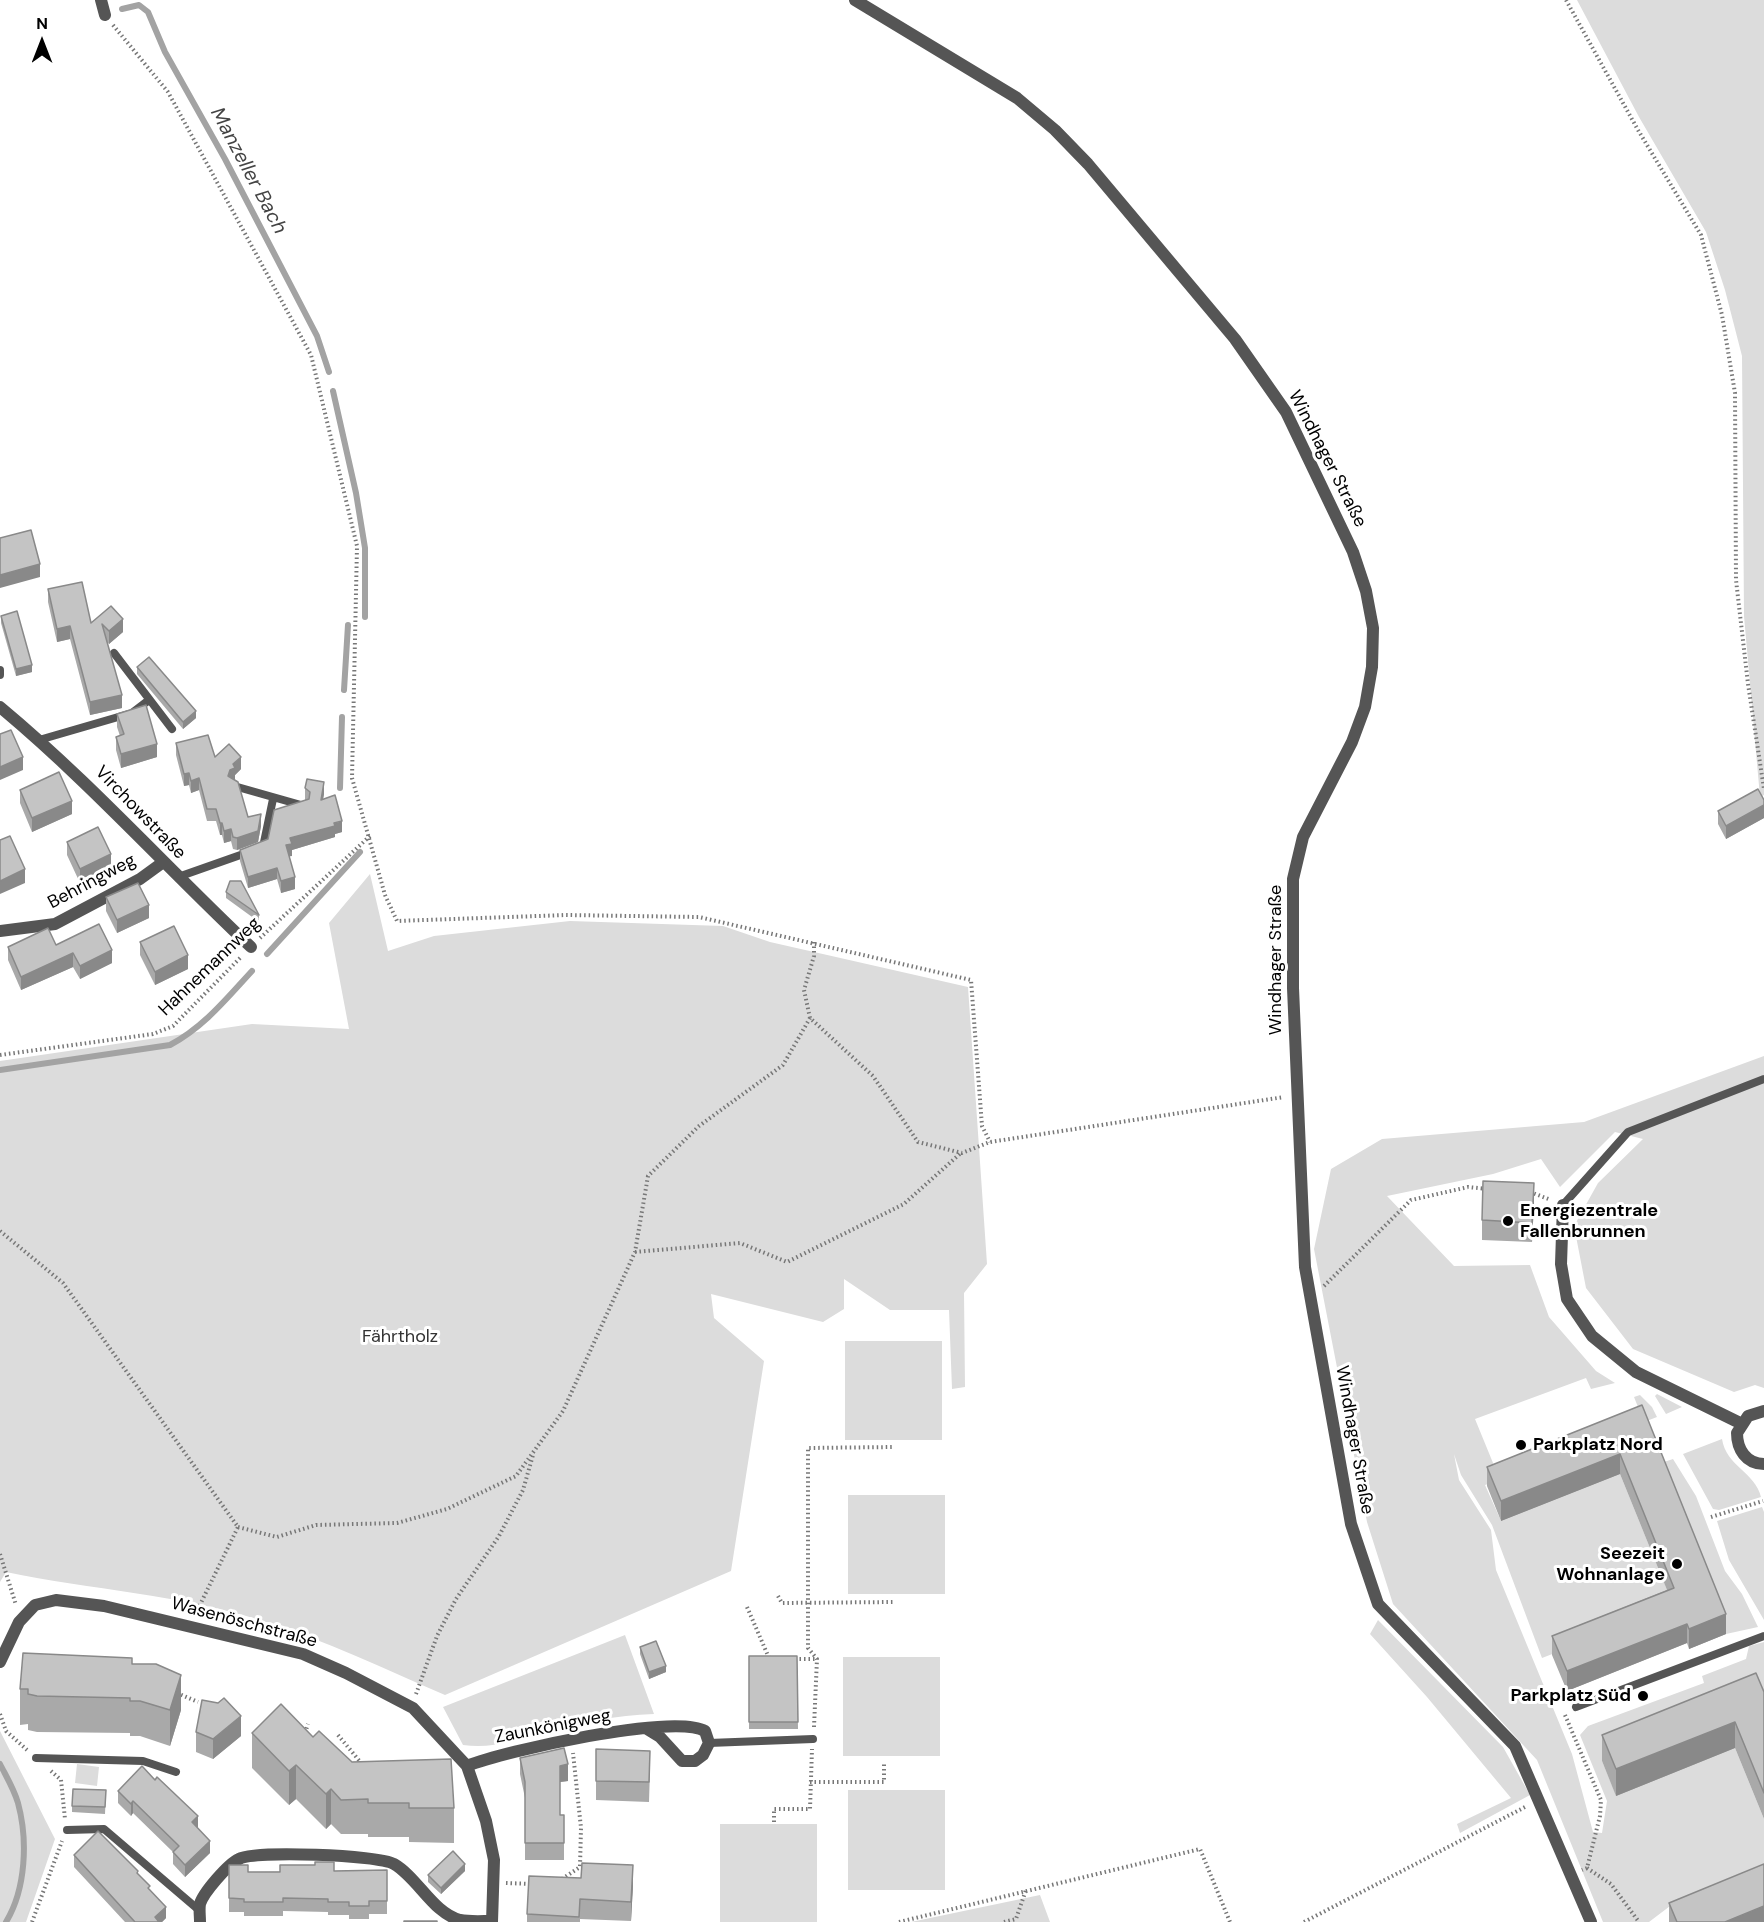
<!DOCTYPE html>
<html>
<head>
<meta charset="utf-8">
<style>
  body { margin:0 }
  #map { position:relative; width:1764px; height:1922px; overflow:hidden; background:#fff; font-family:"DM Sans",sans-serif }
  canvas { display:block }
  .north { position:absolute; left:12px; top:12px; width:60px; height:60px; -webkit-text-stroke:4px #fff; paint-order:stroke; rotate:0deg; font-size:16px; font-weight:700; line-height:24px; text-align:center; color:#000 }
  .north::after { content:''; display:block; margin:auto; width:21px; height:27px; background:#000; clip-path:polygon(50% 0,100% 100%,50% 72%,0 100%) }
</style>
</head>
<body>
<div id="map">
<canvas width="1764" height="1922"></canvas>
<div class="north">N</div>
</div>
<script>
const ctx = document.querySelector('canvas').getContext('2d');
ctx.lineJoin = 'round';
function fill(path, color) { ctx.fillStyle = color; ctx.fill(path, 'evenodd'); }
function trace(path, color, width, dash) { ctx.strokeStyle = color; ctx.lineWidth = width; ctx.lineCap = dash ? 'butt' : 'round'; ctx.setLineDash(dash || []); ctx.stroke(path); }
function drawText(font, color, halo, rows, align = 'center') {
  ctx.font = font + ' "DM Sans",sans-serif'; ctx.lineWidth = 6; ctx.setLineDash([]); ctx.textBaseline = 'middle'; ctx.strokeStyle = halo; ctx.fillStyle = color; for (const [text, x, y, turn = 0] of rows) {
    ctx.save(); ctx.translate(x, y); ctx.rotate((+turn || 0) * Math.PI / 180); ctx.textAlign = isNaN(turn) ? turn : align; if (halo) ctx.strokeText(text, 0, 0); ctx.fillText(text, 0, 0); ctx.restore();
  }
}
fill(new Path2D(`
  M1577,0H1764V795L1760,797L1744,616L1742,356L1725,290L1706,232L1639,117Z
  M370,874L388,951L434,936L570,921L723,926L770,942L968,987L987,1264L964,1293L965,1387L952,1389L949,1310H890L844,1279V1309L823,1322L711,1294L714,1318L764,1361L731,1571L445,1695C385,1669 325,1640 263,1621C179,1594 92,1590 6,1572L0,1582V1061L252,1024L349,1029L329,923Z
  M1764,1056V1388L1755,1385L1734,1392L1633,1349L1586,1288L1574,1226L1598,1183L1643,1139L1615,1132L1560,1187L1541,1159L1493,1174L1387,1196L1454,1266L1530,1265L1549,1317L1596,1371L1615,1383L1591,1389L1586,1378L1475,1419L1500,1480L1485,1485L1501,1521L1620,1474L1674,1607L1542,1658L1492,1525L1461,1475L1454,1454L1459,1480L1491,1530L1496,1570L1572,1754L1593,1832L1602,1833L1607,1801L1580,1735L1588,1726L1704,1683L1702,1676L1746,1659L1749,1646L1764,1642V1718L1602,1761L1616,1795L1735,1748L1764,1819V1877L1678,1900L1649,1922H1603L1537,1760L1393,1604L1367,1522L1314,1249L1331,1169L1382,1139L1584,1122Z
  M845,1341H942V1440H845Z
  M1657,1394L1682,1407L1666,1414L1655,1396Z
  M1640,1395L1652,1407L1657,1417L1644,1422L1634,1397Z
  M1722,1439C1726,1466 1755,1472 1761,1497L1719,1510L1713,1509L1683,1454Z
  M1673,1459L1696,1496L1725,1571L1742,1594L1758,1627L1726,1634L1658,1464Z
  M848,1495H945V1594H848Z
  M1762,1507L1764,1512V1620L1729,1560L1717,1521Z
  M1378,1620L1503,1747L1530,1795L1460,1833L1457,1824L1511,1798L1427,1697L1370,1634Z
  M625,1635L654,1714C616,1715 581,1723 544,1732C516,1740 493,1749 463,1745L443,1707Z
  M843,1657H940V1756H843Z
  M0,1731L55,1839L26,1922H0Z
  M77,1764L99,1767L97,1786L75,1783Z
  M848,1790H945V1890H848Z
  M720,1824H817V1922H720Z
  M1040,1895L1050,1922H911Z`), '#dcdcdc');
trace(new Path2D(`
  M122,9L139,5L148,12L165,52L225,159L317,336L329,372
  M333,391L356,493L365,548V617
  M344,690L348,625
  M340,788L342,717
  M267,954L360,852
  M0,1070L170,1045C204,1027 227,998 252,971
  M0,1764C6,1776 14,1789 18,1803C28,1840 26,1889 6,1922`), '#a3a3a3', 6);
trace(new Path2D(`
  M1566,0L1638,130L1701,235L1722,315L1735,393L1736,580L1748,684L1764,789
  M113,25L168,92L311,355L357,546L352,778L385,895L397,921L566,915L699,917L971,980L982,1126L990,1142
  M260,938L370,836
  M814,942V956L804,990L810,1018L873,1076L918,1142L962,1153L990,1142L1284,1097
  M0,1055L153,1034L173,1026L242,956
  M1530,1192L1551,1200
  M0,1231L63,1283L238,1527L195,1615
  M635,1252L740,1243L787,1262L904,1204L961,1153
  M1324,1286L1411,1200L1468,1187L1487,1189
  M1711,1517L1763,1501
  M238,1527L277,1537L316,1525L397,1523L447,1509L516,1476L563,1411L635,1252L648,1176L699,1126L783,1065L810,1018
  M0,1554L16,1605
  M778,1596L782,1603L893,1602
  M747,1607L769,1658
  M795,1659H817
  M177,1693L198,1702
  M416,1694L437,1636L456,1599L499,1536L523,1490L533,1455
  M0,1714L6,1731L27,1750
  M1565,1715L1601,1800L1600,1816L1587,1868L1582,1870
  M814,1727L817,1659L808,1648V1448L894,1447
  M305,1733L308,1724
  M338,1735L362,1764
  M51,1771L61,1780L65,1819
  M810,1782H884V1763
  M774,1822V1809H810L812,1749
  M1587,1868L1611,1884L1639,1922
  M562,1879L580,1867L581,1828L573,1753
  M506,1883L532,1884
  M32,1922L62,1841
  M899,1922L1200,1849L1230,1922
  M1004,1922L1016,1919L1026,1890
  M1304,1922L1527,1806`), '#777', 4, [1.5, 3]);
trace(new Path2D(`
  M114,653L172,729
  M0,670V675
  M39,740L132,713L149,700
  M234,786L301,805
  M263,847L273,799
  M178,877L249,852
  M1563,1205L1628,1132L1764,1079
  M1576,1707L1764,1636
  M709,1743L813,1739
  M36,1758L143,1761L176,1772
  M67,1830L104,1829L200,1911`), '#555', 8);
trace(new Path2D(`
  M101,0L105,15
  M855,0L1017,98L1055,130L1088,164L1235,339L1286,412L1353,552L1366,591L1373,628L1372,667L1365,707L1352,742L1303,837L1293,879V988L1305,1267L1351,1524L1378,1604L1515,1746L1591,1922
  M0,707C89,781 167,868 251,947
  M0,931L55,924L140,879L162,863
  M1563,1205L1561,1264L1567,1299L1592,1336L1636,1372L1740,1423
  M1764,1411L1748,1416L1737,1433C1737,1449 1746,1464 1764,1464
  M0,1662L19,1622L35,1605L56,1600L104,1606L303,1654L346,1673L413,1708L467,1766L486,1821L494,1860L492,1922
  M467,1766C504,1751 674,1713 705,1731L709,1743L703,1755L695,1761H682L660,1737L647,1729
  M200,1922C200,1916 199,1909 200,1904C203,1893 228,1864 239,1859C254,1850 378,1855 394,1864C418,1878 433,1913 460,1920C470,1922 482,1921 492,1921`), '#555', 12);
fill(new Path2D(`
  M48,589L91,623L111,606L123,632L109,644L107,642L122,708L90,715L70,639L57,642L48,602Z
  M1,616L32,672L16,676L1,623Z
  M137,667L196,718L183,729L137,674Z
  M117,714L157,757L121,768L116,750V737L120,736L117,727Z
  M176,743L215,757L241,769L235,775V780L248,817L261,826L258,842L237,850L233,849L231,841L224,843L222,835H220L216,821H207L199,790L191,793L189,785L184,786L176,755Z
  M305,788L324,794L323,799L342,832L335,834V837L292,850V856H289L295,889L281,893L277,879L248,888L240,861V850L268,839L305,800Z
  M20,790L72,814L32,832L20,803Z
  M1764,800V818L1726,839L1718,824V811Z
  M67,842L111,868L80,883L67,855Z
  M226,892L259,915V922L226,898Z
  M106,897L149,918L117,933L106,911Z
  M140,942L188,969L155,985L140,955Z
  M56,945L112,963L80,979L73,967L21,990L8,960V947Z
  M1534,1203L1532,1242L1482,1240V1220Z
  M1642,1405L1726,1634L1689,1649L1687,1643L1567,1691L1552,1655V1636L1667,1590L1620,1474L1501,1521L1487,1486V1467Z
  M640,1647L666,1672L649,1679L640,1654Z
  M749,1656H797L798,1729H749Z
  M132,1664L181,1710L170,1746L140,1736H130V1733L37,1732L28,1730V1724L20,1725V1689Z
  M1764,1692V1819L1735,1748L1616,1796L1602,1761V1735Z
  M196,1732L241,1736L213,1759L196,1752Z
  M252,1733L313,1737L352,1762L454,1808V1843L409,1842V1837H368V1834H341L331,1824L326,1829L296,1799L289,1805L252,1768Z
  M520,1758L568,1781L560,1782V1815H564V1860H525V1798L520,1774Z
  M650,1770L649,1802L596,1800V1781Z
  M106,1790L105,1814L72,1812V1806Z
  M118,1791L198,1828L210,1853L185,1877L173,1864V1852L133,1813L131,1816L118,1803Z
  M74,1855L138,1874L150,1891L166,1918L162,1922H125L74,1867Z
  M229,1865L248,1872L334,1871L387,1870V1914H369V1919H349V1915H328V1912L283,1911V1916H244V1912H229Z
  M465,1871L441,1894L428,1882V1875Z
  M581,1878L633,1885L631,1921L580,1919V1922H527V1914Z
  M1669,1903L1764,1922H1669Z`), '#a9a9a9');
fill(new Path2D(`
  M40,564V577L0,588V575Z
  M123,619V632L109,644V631Z
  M70,626V639L57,642V629Z
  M32,665V672L16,676V669Z
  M122,695V708L90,715V702Z
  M196,711V718L183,729V722Z
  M157,744V757L121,768V754Z
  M23,757V770L0,780V767Z
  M241,757V769L235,775V780L228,776L230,770L233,764Z
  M189,773V785L184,786V774Z
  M199,778V790L191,793V781Z
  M324,782V794L321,811V800Z
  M72,801V814L32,832V818Z
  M1764,805V818L1726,839V826Z
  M261,814V826L258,842L237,850V838Z
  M342,821V832L335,834V837L292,850V856L286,857V845L290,838Z
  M220,823H222V835H220Z
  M231,829V841L224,843V831Z
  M111,854V868L80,883V869Z
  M277,868V879L248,888V877Z
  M25,869V883L0,894V881Z
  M295,877V889L281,893V881Z
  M149,905V918L117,933V920Z
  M112,950V963L80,979V966Z
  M73,953V967L21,990V977Z
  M188,955V969L155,985V972Z
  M1534,1183V1203L1532,1242V1223Z
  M1620,1454V1474L1501,1521V1501Z
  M1726,1614V1634L1689,1649V1629Z
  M1687,1624V1643L1567,1691V1671Z
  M666,1666V1672L649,1679V1672Z
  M181,1675V1710L170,1746V1710Z
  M241,1716V1736L213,1759V1739Z
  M1735,1722V1748L1616,1796V1769Z
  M568,1764V1781L560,1782V1766Z
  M296,1765V1799L289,1805V1771Z
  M331,1789V1824L326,1829V1794Z
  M133,1801V1813L131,1816V1804Z
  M198,1816V1828L192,1822Z
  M210,1841V1853L185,1877V1865Z
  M465,1864V1871L441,1894V1888Z
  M633,1865V1885L631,1921V1902Z
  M1764,1906V1922H1725Z
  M166,1907V1918L162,1922H155V1917Z`), '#898989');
const building = new Path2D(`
  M31,530L40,564L0,575V538Z
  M82,582L91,623L111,606L123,619L109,631L102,624L122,695L90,702L70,626L57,629L48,589Z
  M17,611L32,665L16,669L1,616Z
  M149,657L196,711L183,722L137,667Z
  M146,705L157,744L121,754L116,737L124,734L117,714Z
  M11,730L23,757L0,767V734Z
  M208,735L215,757L229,744L241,757L233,764L235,768L230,770L228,776L238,782L248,817L261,814L258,831L237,838L233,837L231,829L224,831L222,823H220L216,809H207L199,778L191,781L189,773L184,774L176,743Z
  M59,772L72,801L32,818L20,790Z
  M307,779L324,782L321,800L335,795L342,821L334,823L335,826L290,838L292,844L286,845L295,877L281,881L277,868L248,877L240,850L268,839L274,810L309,799L310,792L305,788Z
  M1758,789L1764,800V805L1726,826L1718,811Z
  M98,827L111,854L80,869L67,842Z
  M10,836L25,869L0,881V840Z
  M230,881H241L259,915L226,892Z
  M138,883L149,905L117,920L106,897Z
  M99,924L112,950L80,966L73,953L21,977L8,947L48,928L56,945Z
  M174,926L188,955L155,972L140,942Z
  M1483,1181L1534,1183L1532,1223L1482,1220Z
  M1642,1405L1726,1614L1689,1629L1687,1624L1567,1671L1552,1636L1674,1588L1620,1454L1501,1501L1487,1467Z
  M656,1641L666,1666L649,1672L640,1647Z
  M23,1653L132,1658V1664H156L181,1675L170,1710L140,1701H130V1698L37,1696L28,1694V1689H20Z
  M749,1656H797L798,1722H749Z
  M1756,1673L1764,1692V1793L1735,1722L1616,1769L1602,1735Z
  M224,1698L241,1716L213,1739L196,1732L202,1700L218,1703Z
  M281,1704L313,1737L319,1731L352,1762L451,1759L454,1808H409V1803H368V1799L341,1800L331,1789L326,1794L296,1765L289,1771L252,1733Z
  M564,1748L568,1764L560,1766V1815H564V1843H525V1782L520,1758Z
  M596,1749L650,1751L649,1782L596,1781Z
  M142,1766L155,1780L157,1777L198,1816L192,1822L210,1841L185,1865L173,1852L179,1846L133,1801L131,1804L118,1791Z
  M73,1789L106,1790L105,1807L72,1806Z
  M98,1831L138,1871L137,1873L150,1886L148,1888L166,1907L155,1917L159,1922H135L74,1855Z
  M453,1851L465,1864L441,1888L428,1875Z
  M315,1862H334V1871L387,1870V1901H369V1906H349V1902H328V1899L283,1898V1902H244V1899L229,1898V1865H248V1872H280V1865H315Z
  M582,1863L633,1865L631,1902L580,1899L579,1917L527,1914L529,1876L581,1878Z
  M1764,1864V1906L1725,1922H1677L1669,1903Z
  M404,1921H437V1922H404Z`);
fill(building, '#c4c4c4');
trace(building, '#898989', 1.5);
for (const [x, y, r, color] of [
  [1508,1221,6,"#000"],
  [1521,1445,6,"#000"],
  [1677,1564,6,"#000"],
  [1643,1696,6,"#000"]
]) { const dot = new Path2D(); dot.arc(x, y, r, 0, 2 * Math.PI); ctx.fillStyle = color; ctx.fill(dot); trace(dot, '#fff', 2); }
drawText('18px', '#000', '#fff', [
  ["Windhager Straße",1327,459,63],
  ["Virchowstraße",140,813,46],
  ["Behringweg",92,882,-28],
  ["Windhager Straße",1276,960,-90],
  ["Hahnemannweg",210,967,-44],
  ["Windhager Straße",1354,1440,80],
  ["Wasenöschstraße",244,1623,15],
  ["Zaunkönigweg",553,1727,-11]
]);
drawText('bold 18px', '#000', '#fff', [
  ["Energiezentrale",1520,1211],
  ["Fallenbrunnen",1520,1232],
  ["Parkplatz Nord",1533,1445],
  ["Seezeit",1665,1554,"right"],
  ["Wohnanlage",1665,1575,"right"],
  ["Parkplatz Süd",1631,1696,"right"]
], 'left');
drawText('18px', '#333', '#fff', [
  ["Fährtholz",400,1337]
]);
drawText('italic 20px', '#444', '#fff', [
  ["Manzeller Bach",248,171,62]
]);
</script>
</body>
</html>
